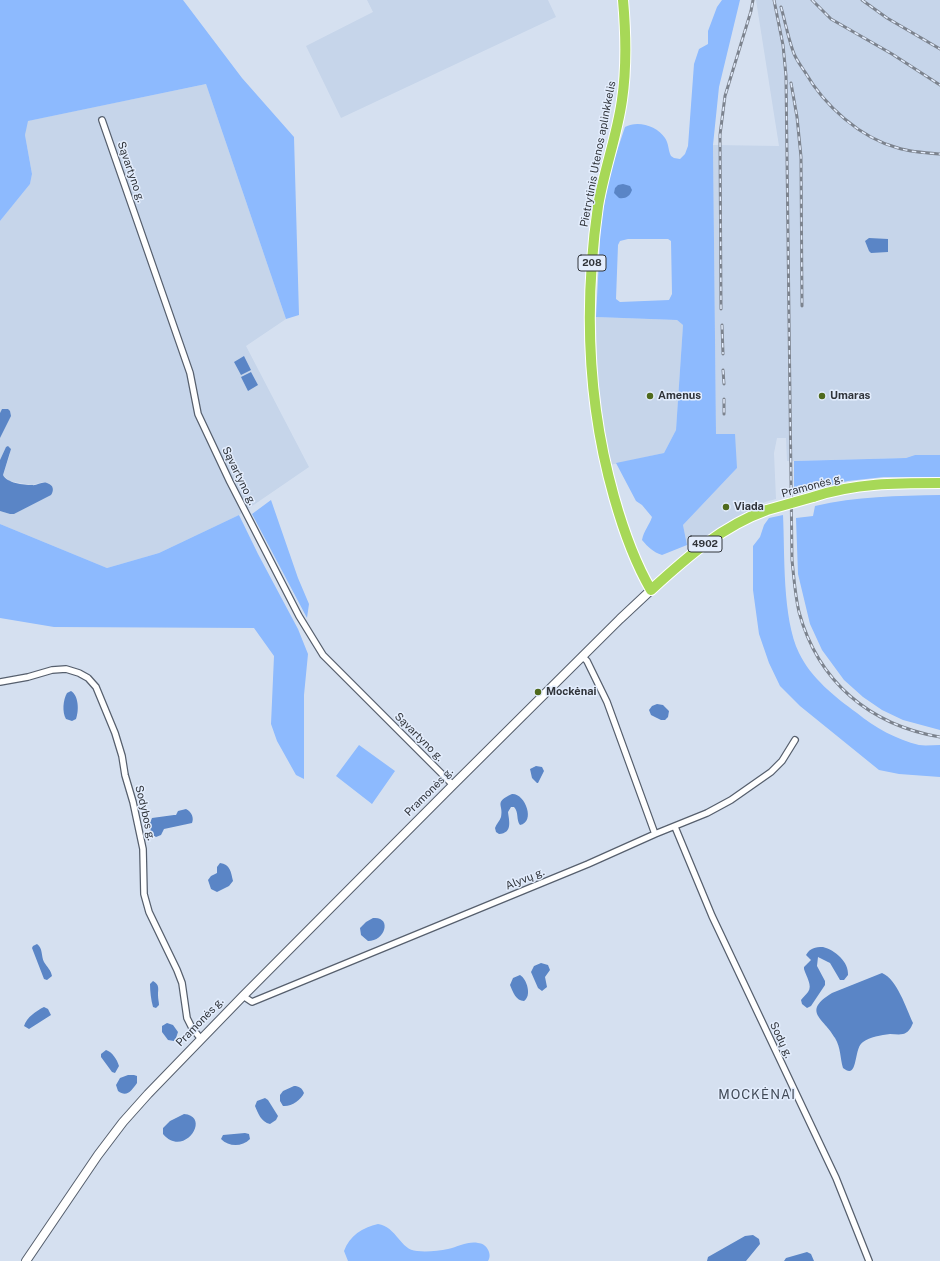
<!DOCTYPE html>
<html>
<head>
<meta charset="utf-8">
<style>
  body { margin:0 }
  canvas { display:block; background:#d5e0f0 }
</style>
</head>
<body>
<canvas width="940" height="1261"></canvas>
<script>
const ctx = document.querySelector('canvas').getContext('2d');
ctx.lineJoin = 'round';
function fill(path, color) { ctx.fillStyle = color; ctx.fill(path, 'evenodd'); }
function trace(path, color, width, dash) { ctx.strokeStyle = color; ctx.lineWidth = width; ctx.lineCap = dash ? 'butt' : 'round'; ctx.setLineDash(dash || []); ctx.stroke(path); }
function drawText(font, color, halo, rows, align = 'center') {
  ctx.font = font + ' "Public Sans",sans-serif'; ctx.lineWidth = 3; ctx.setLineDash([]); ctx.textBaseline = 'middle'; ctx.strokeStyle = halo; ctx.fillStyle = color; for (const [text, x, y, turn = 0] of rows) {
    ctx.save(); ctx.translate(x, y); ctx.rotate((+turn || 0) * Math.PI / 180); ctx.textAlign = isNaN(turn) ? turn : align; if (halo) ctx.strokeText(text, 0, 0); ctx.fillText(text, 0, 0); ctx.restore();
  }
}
fill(new Path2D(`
  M367,0H548L556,17L341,118L306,46L373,12Z
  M756,0H940V455H915L906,458L787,461L786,438H777L774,453L776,499L765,502L708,536L687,545L683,525L737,468L716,434L713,145L779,146Z
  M206,84L286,319L246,346L309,467L239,515L159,553L107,568L0,524V511L10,514H14L52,493L53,491L50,484L48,483L43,482L32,485L9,481L3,475L10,454L6,447L0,460V438L11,416L2,409L0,413V221L30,184L32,174L25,135L27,121Z
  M596,317L677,320L683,325L676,430L664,453L610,465L606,446L598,387Z`), '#c6d5ea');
fill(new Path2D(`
  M0,0H183L242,78L294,137L299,315L286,319L206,84L28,121L25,135L32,174L30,184L0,221Z
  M722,0H740L719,87L713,145L716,434H735L737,468L683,525L687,545L662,555C653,552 648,547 642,540C644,530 649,526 652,517L642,505L636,501L616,463L664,453L676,430L683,325L677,320L596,317L601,222L610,172L625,127C638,120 657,126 665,138C669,144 668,150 671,156L674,158L680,159L685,154L688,146L694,64L699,49L708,44V31L717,7ZM628,239H668L671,241L672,294L669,300L620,302L616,299L618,245L620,241Z
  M915,455H940V477H884L848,481L794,494V461L906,458Z
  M940,495V730L903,720L882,710L863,697L844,680L822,650L810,624L798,574L796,518L813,516L815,506C856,496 898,496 940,495Z
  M271,500L298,578L309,604L307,618L252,514Z
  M239,515L258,554L298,629L308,654L304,695V779L296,775L277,741L271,724L274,656L254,628L54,627L0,618V524L107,568L159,553Z
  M783,515C785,555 782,617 799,653C811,678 835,697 857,713C874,727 897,740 919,745C925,746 933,745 940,745V777L899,774L879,770L800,706L780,686L769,663L759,634L753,590V546L760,537L764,525L769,518Z
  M359,745L395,771L372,804L336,776Z
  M378,1224C397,1227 400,1250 417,1251C426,1252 439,1251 448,1249C458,1247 468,1241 478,1243C486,1243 493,1254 488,1261H348L344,1251C349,1236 363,1227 378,1224Z`), '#8dbafe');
fill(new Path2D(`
  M623,184L630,186L632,190C630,196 626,199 619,198L614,193L615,188L618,185Z
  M869,238L888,239V252L871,253L869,251L865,241Z
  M244,356L251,370L241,375L234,362Z
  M251,372L258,385L248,391L241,377Z
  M2,409H8L10,411L11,416L0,438V413Z
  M8,446L11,449L3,475C7,483 23,485 32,485C37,486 42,481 47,483C54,485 54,491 51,495L14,514H10L0,511V460L6,447Z
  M71,691C79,696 79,711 76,719L72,721L66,719C62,712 63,700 67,693Z
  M657,704L663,705L669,711L668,717L665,720H661L651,715L649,710L652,706Z
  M536,766L542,767L544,771L538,783H537L532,778L530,769Z
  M512,794C525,793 536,822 520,825C516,820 519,812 514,807H511L508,812C509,821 513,833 499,834L496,832L495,828C496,824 500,821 501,817C504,804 493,803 512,794Z
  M186,809C192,812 194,818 192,823L164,829L161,835L156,837L151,834L150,823L152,818L174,815H176L178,811Z
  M220,863C230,864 231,872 233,881L229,886L217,892L211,889L208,880L211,876L217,873V867Z
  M373,918C392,916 386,941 368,941L361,935L360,928L366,922Z
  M37,944C43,948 41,956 44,962C47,967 51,970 52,976L47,980L44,979L32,948L33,946Z
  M823,947C835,950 849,962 848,975L844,980H840L830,963L818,957L817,966L825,981V985L811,1006L807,1008L802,1004L801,1000C803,997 806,995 808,992C813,986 806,976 804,969V967L811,960L806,955C810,948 815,947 823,947Z
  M541,963L548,965L550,970L545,977L547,987L542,991L538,988L531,972L534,966Z
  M882,973C897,979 906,1008 913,1023C911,1028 908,1033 903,1034C899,1035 894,1034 890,1034C881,1035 870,1037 863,1042C853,1048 859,1081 843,1068C840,1058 841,1048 835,1038C824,1018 801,1012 832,993Z
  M520,975C527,979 532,996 524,1001C516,1001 513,992 510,985L513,978Z
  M153,981C160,985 158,989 158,995C158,999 159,1002 159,1005L156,1008L153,1007C151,1000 150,991 150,984Z
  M44,1007L48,1009L51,1015L29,1029L24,1026C27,1017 36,1011 44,1007Z
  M167,1023L173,1025L178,1032L176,1038L174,1041L168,1040L162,1032V1026Z
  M106,1050C112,1052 117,1059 119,1066L115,1073L112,1072L101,1057V1054Z
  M128,1075H134L137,1076V1083C132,1090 127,1098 118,1091L116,1085L120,1078Z
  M294,1086C299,1086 302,1088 304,1093C301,1100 291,1107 283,1106L280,1101V1095L283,1091Z
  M265,1098L268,1100L278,1116L276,1120L270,1124C261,1122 258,1113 255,1106L257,1101Z
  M184,1114C212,1116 184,1159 163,1134V1128L170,1121Z
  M245,1133L249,1134L250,1139C242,1147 229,1147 221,1139L223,1135Z
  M753,1235L759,1239L760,1244L746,1261H707L708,1257L745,1236Z
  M807,1252L811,1254L814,1261H784L786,1258Z`), '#5a85c6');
const street = new Path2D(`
  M102,120L190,373L198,414L230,482L299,616L323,655L453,785
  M582,656L587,661L607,702L655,834
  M0,682L28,677L52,670L66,669L79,673L88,678L96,687L115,733L122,756L125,775L133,802L143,849L144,894L149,912L177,970L182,983L187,1018L192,1028L201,1039
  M675,827L712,916L836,1178L869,1261
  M243,996L252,1002L588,864L655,834L707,813L731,800L771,772L782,761L795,740`);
const secondary = new Path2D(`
  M26,1261L98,1155L123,1122L148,1094L243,996L453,785L620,619L651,590`);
const highway = new Path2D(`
  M623,0C626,34 627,66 622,100C617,136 604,170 598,206C584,304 587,402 614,497C623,529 634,561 651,590C686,558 722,526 767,510
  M813,497C855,483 896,483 940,483`);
trace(street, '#565f6d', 8);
trace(secondary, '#565f6d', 10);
trace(highway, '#fff', 12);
trace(street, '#fff', 5.5);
trace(secondary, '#fff', 8);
trace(highway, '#a7d857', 10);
const rail = new Path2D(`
  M774,0L783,45L786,76L792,560C794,578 795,595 799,612C818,682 870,725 940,737
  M812,0L831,19L892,54L940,85
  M862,0L887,18L940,49
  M781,7C785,21 788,37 793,51C795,58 801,66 805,72C824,105 860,138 898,148C911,152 926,153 940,154
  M791,83L797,117L801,157L802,306
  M721,309L720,135L725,96L751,11L753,0
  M722,325L723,354
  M723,370L724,384
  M724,399V414`);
trace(rail, '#7c838e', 3);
trace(rail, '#e3edfd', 1.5, [4.5]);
const highwayBridge = new Path2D(`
  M767,510L813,497`);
trace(highwayBridge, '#fff', 12, []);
trace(highwayBridge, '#a7d857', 10);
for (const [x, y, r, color] of [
  [650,396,4,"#4f6a1d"],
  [822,396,4,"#4f6a1d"],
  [726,507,4,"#4f6a1d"],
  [538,692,4,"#4f6a1d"]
]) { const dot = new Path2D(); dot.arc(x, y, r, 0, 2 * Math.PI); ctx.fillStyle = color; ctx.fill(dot); trace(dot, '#e3edfd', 1.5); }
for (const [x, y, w] of [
  [592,263,28],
  [705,544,34]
]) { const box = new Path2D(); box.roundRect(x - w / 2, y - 8, w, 16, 3); ctx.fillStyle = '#e3edfd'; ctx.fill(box); trace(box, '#31353b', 1); }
drawText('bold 10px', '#31353b', null, [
  ["208",592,263],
  ["4902",705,544]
]);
drawText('11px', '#31353b', '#e3edfd', [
  ["Pietrytinis Utenos aplinkkelis",598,154,-79],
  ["Sąvartyno g.",131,172,71],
  ["Sąvartyno g.",239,476,64],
  ["Pramonės g.",812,486,-15],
  ["Sąvartyno g.",419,737,45],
  ["Pramonės g.",429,792,-45],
  ["Sodybos g.",145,813,77],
  ["Alyvų g.",525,879,-22],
  ["Pramonės g.",200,1022,-46],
  ["Sodų g.",781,1040,65]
]);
drawText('bold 11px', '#31353b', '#e3edfd', [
  ["Amenus",658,396],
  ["Umaras",830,396],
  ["Viada",734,507],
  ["Mockėnai",546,692]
], 'left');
ctx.letterSpacing = '1px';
drawText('13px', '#424b58', '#e3edfd', [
  ["MOCKĖNAI",757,1095]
]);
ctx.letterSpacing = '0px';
</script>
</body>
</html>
